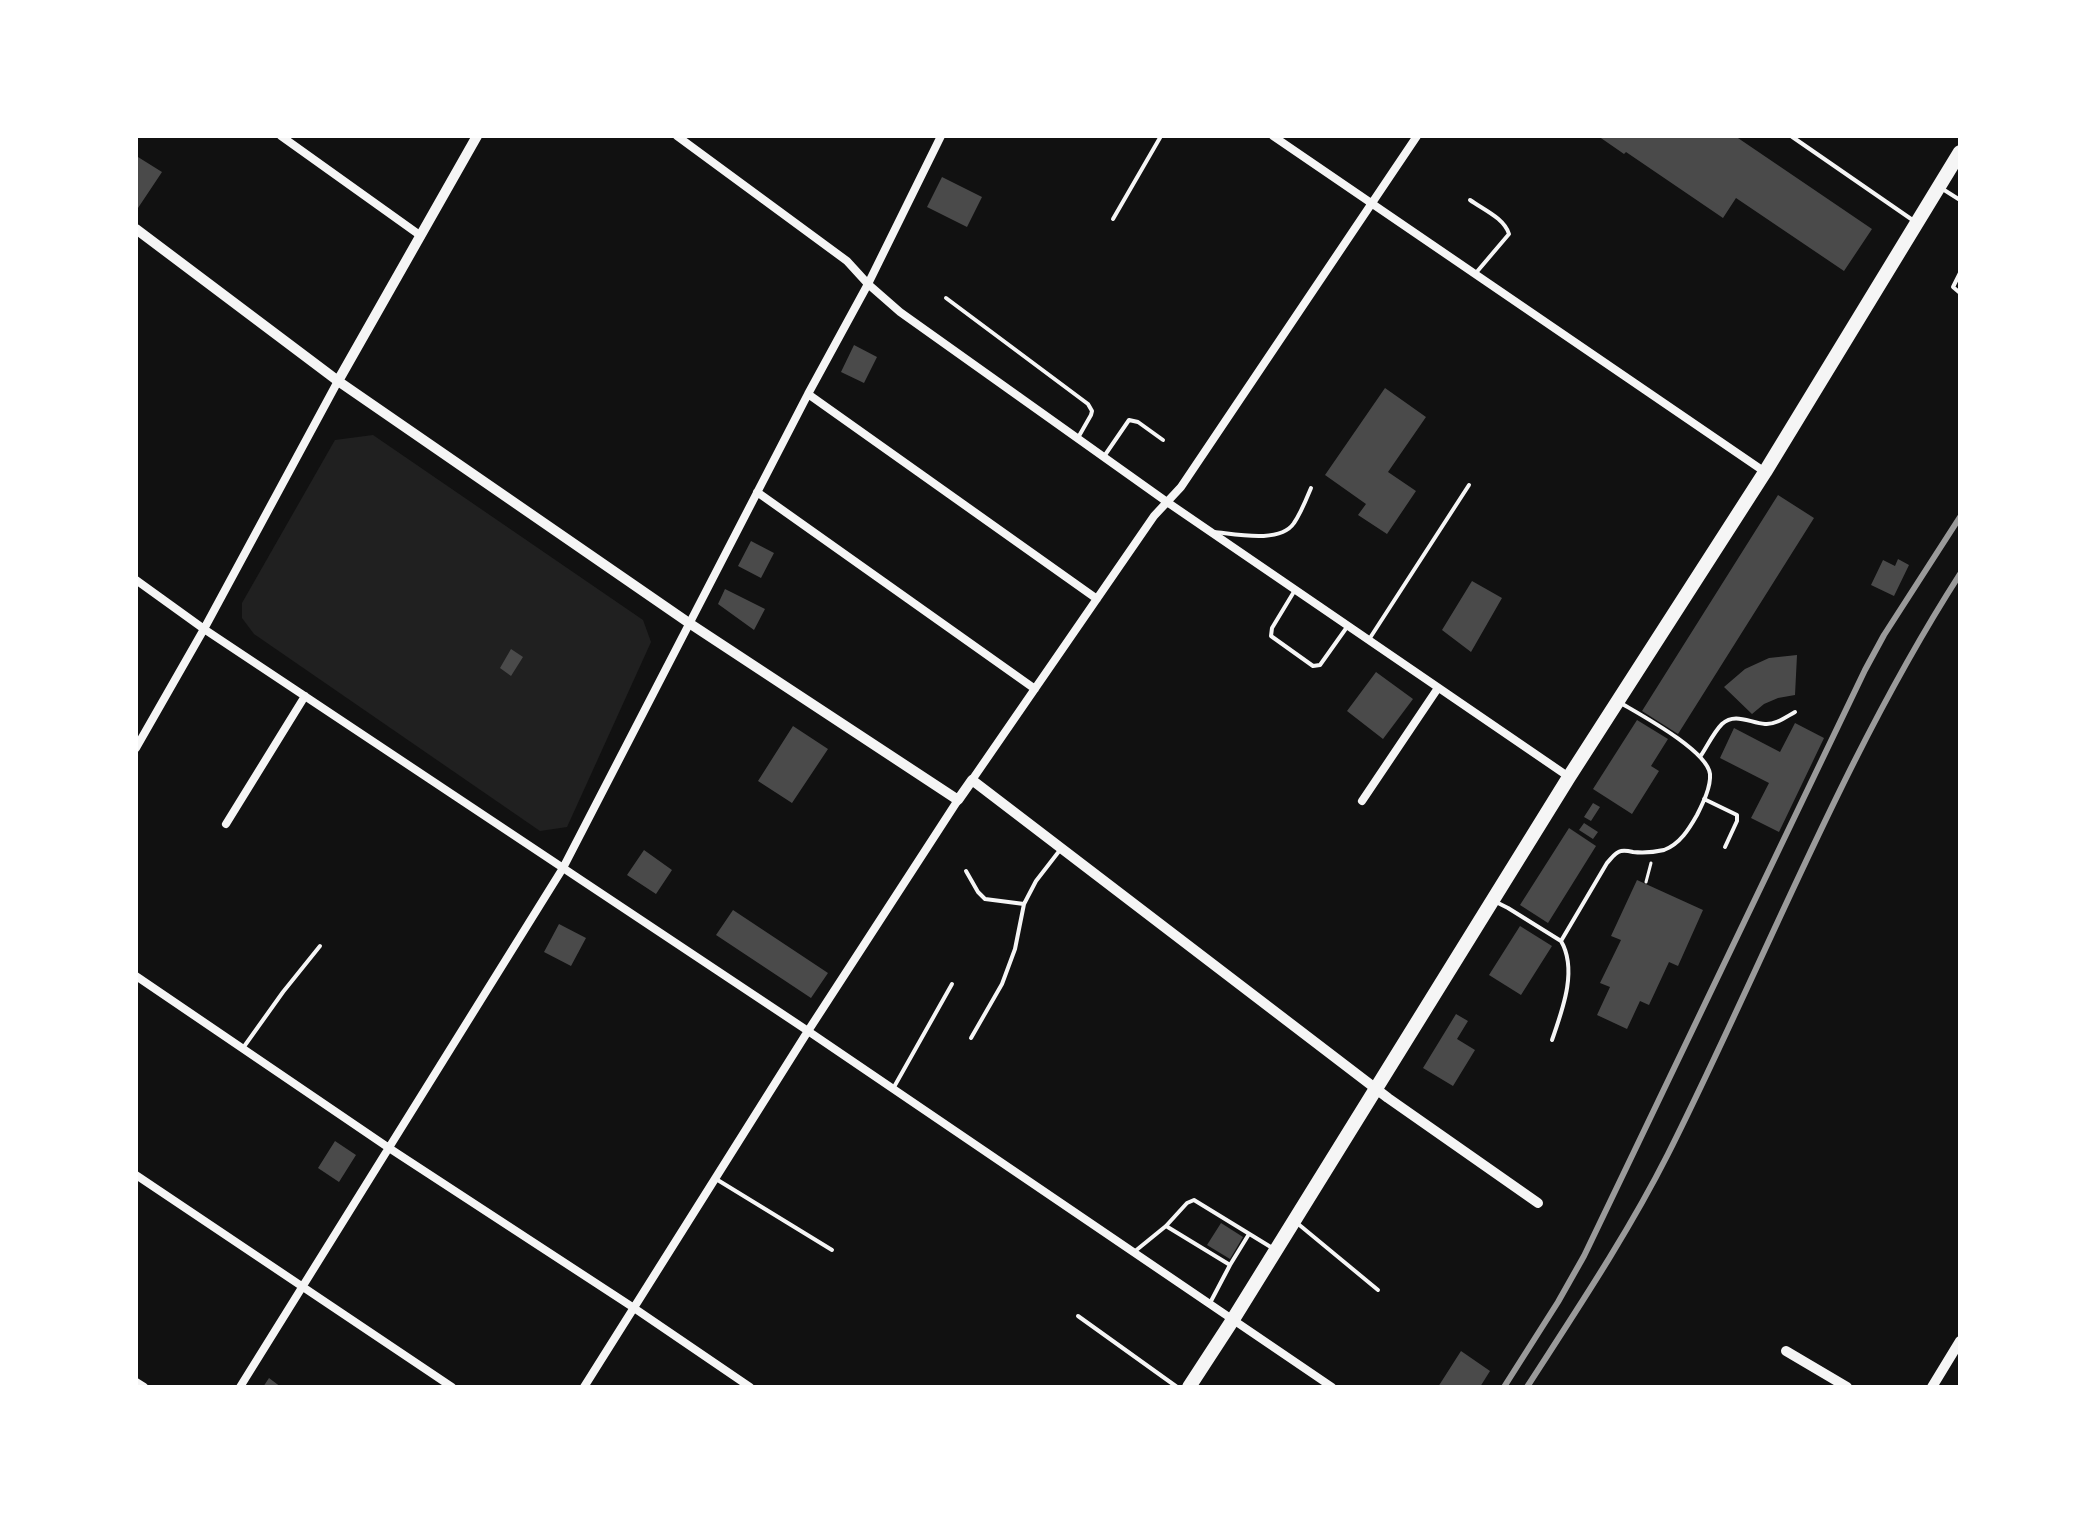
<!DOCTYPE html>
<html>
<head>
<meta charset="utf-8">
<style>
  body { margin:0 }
  #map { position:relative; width:2096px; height:1523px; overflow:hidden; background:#111; font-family:"Fira Sans",sans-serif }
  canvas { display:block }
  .frame { position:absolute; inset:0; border:138px solid #fff; pointer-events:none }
</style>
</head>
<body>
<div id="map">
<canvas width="2096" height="1523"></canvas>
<div class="frame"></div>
</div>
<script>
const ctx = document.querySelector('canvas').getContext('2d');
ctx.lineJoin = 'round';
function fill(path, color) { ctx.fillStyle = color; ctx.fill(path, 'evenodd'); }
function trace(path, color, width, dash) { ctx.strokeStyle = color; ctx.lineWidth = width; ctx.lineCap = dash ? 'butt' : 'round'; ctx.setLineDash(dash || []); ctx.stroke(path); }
fill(new Path2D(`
  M373,435L643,620L651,642L567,827L540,831L254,634L242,618V603L335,440Z`), '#202020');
fill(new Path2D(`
  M1598,136H1735L1872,229L1844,271L1736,198L1723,218L1626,152L1624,154Z
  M138,157L162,172L136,211V161Z
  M942,177L982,197L967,227L927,207Z
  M854,345L877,357L864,383L841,372Z
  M1385,388L1426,417L1388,472L1416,491L1387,534L1358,515L1366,504L1325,475Z
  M1778,495L1814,518L1678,734L1642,711Z
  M751,541L774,553L761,578L738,566Z
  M1898,559L1909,565L1894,596L1871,585L1883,560L1895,566Z
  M1472,581L1502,598L1471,652L1442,630Z
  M725,589L765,609L754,630L718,604Z
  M511,649L523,657L511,676L500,668Z
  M1797,655L1795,695L1778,698L1764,704L1752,714L1724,687L1745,669L1769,658Z
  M1376,672L1413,699L1383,739L1347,711Z
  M1637,720L1668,739L1651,766L1659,771L1632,814L1593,789Z
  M1795,723L1824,738L1779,832L1751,818L1769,783L1720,758L1734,728L1780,752Z
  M793,726L828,749L792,803L758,781Z
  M1593,803L1600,807L1591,821L1584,817Z
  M1584,823L1598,832L1593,839L1579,830Z
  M1569,828L1596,846L1548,923L1520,905Z
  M644,850L672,870L656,894L627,875Z
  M1637,880L1703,910L1678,966L1669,962L1649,1005L1640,1001L1627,1029L1597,1015L1610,987L1600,983L1621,940L1611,936Z
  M733,910L828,973L811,998L716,935Z
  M559,924L586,938L571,966L544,952Z
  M1520,926L1552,946L1521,995L1489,975Z
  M1456,1014L1468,1021L1457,1039L1475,1050L1453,1086L1423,1068Z
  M335,1141L356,1155L339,1182L318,1168Z
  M1221,1223L1243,1237L1230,1259L1207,1245Z
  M1461,1351L1490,1371L1480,1387H1438Z
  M269,1378L281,1387H263Z`), '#4a4a4a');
trace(new Path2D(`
  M1646,882L1651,863`), '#f5f5f5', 3);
trace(new Path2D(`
  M1791,136L1914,221
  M1941,188L1960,200
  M1470,200C1484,210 1504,218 1509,234L1475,274
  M1113,219L1161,136
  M1960,273L1953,287L1960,293
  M946,298L1088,404L1092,411L1091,415L1079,436
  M1105,455L1129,420L1138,422L1163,440
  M1214,532C1235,534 1280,544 1294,523C1301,513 1306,500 1311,488
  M1295,590L1272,628L1271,636L1313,666L1320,665L1347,627
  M1368,641L1469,485
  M1700,757C1707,747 1713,733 1722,724C1735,712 1750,723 1765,724C1775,725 1786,717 1795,712
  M1704,799L1737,815V821L1725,847
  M966,871L978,892L985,899L1024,904
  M1496,902L1508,908L1561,941L1607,863C1611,859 1615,852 1621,851C1625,850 1629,851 1633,852C1642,853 1655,852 1664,850C1680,844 1689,829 1697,815C1703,803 1711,787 1710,774C1707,750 1639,714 1619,702
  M971,1038L1002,984L1015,949L1024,904L1036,881L1060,850
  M1552,1040C1562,1011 1578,970 1561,941
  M243,1048L283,992L320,946
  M894,1087L952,984
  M716,1179L832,1250
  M1297,1223L1378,1290
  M1166,1226L1230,1265L1210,1303
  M1134,1252L1166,1226L1187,1203L1194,1200L1274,1249
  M1230,1265L1249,1234
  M1078,1316L1177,1387`), '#f5f5f5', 4);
trace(new Path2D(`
  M281,136L421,236
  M677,136L847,261L868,284L900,312L1167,502L1569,777
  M1273,136L1765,472
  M808,394L1097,599
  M757,492L1035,689
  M136,580L204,629L808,1031L1332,1387
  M136,748L204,629L338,381
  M972,780L1154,516L1181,487L1417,136
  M1362,801L1438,688
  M226,824L305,696
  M136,976L389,1148L634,1308L750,1387
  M136,1175L452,1387
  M136,1382L144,1387
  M240,1387L563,868L808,394L868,284L941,136
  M584,1387L808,1031L958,800`), '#f5f5f5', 8);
trace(new Path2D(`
  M136,229L338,381L689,623L958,800L972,780L1388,1098L1538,1203
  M338,381L477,136
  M1786,1351L1847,1387
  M1932,1387L1960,1341`), '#f5f5f5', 10);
trace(new Path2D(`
  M1189,1387L1232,1321L1569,777L1765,472L1960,152`), '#f5f5f5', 14);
trace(new Path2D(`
  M1504,1387L1558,1302L1584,1256L1865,670L1884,635L1960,517
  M1527,1387C1576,1311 1627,1235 1668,1154C1765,961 1843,756 1960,574`), '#9a9a9a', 6);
</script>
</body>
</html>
